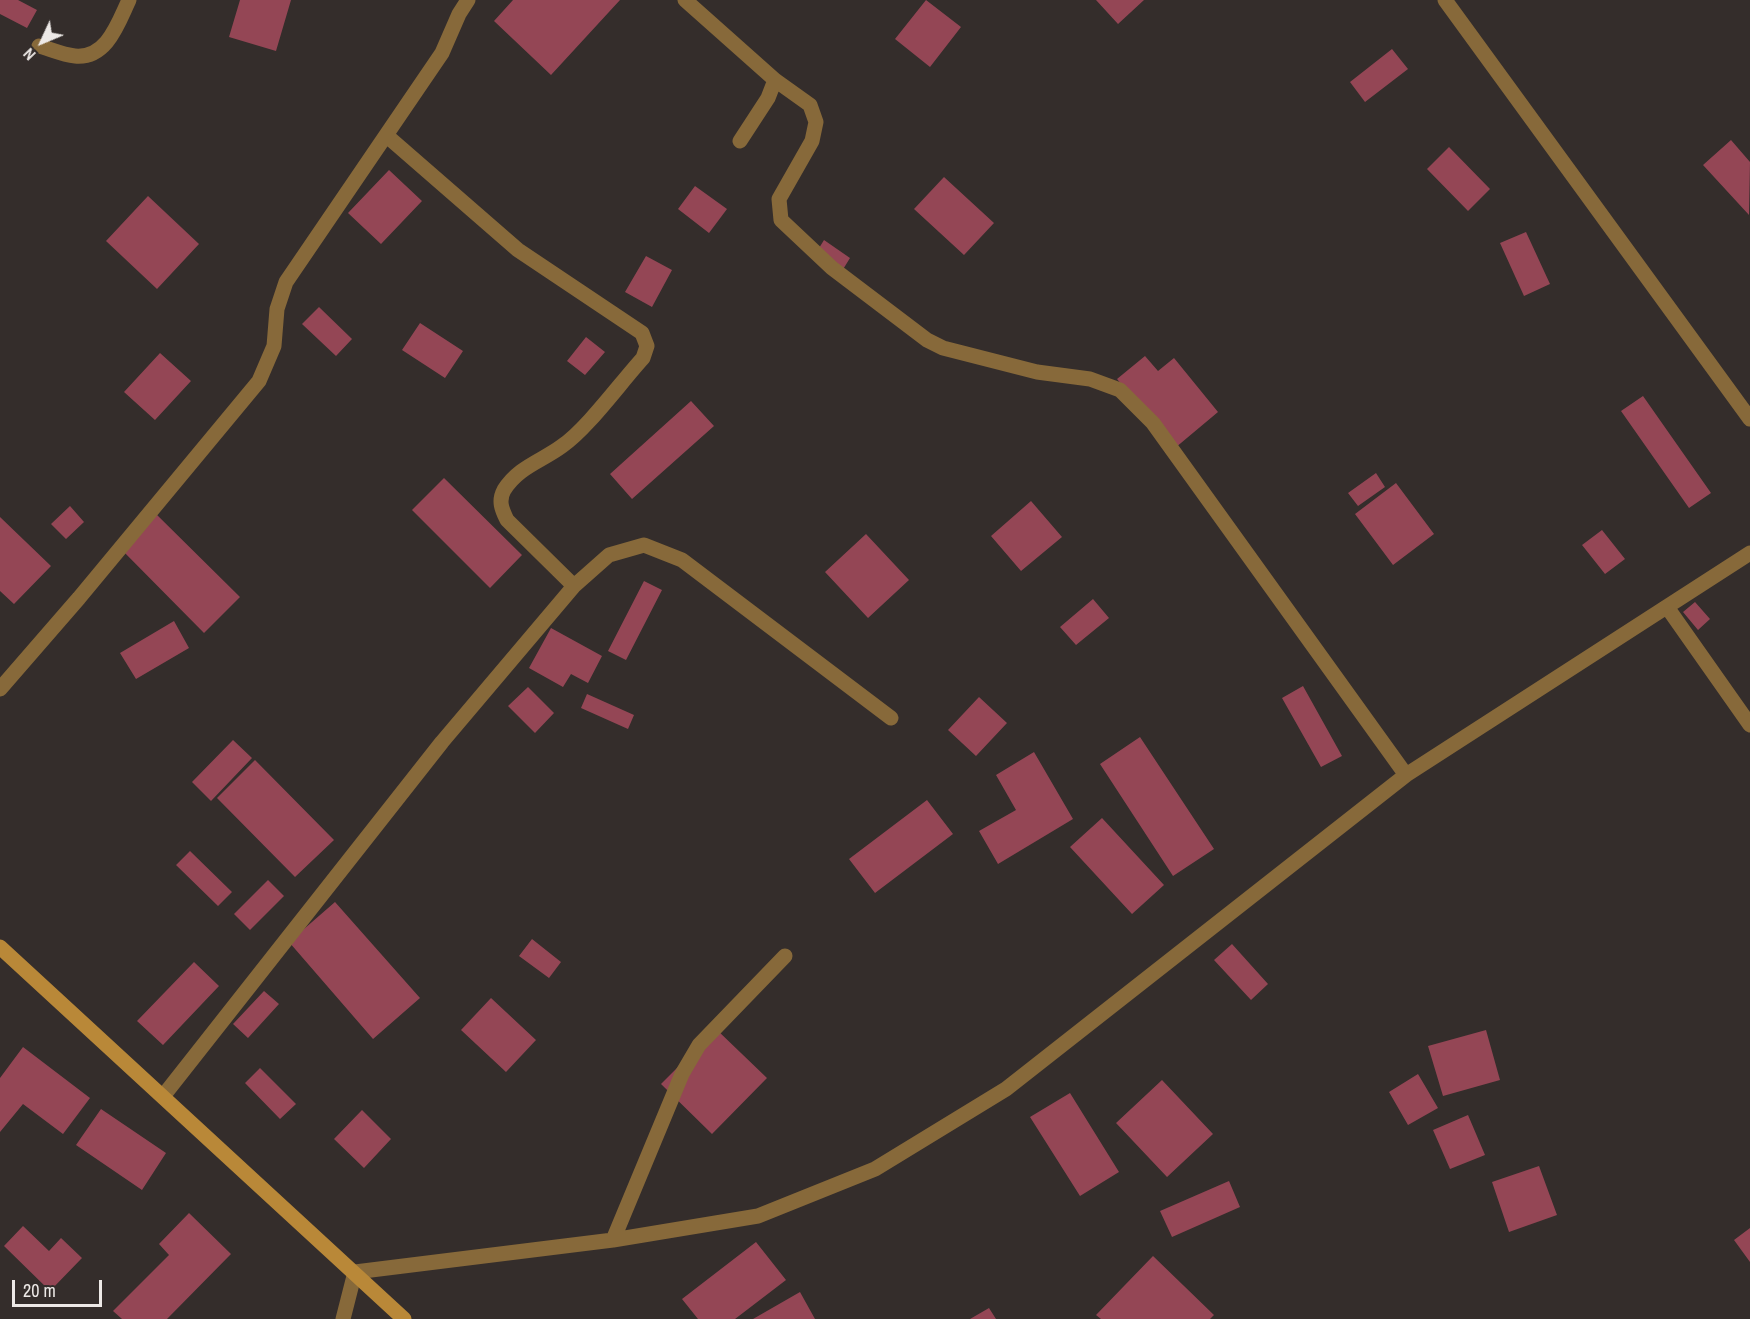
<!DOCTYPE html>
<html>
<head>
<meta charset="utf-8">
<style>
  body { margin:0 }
  #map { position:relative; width:1750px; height:1319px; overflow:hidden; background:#342d2b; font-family:"Archivo Narrow",sans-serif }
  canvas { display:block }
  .north { position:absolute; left:12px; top:12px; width:60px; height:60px; -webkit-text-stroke:4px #342d2b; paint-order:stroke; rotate:226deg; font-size:16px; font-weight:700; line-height:24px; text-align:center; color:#ede9e7 }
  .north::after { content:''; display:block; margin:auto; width:21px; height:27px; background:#ede9e7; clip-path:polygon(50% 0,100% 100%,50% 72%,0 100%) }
  .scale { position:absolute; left:12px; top:1280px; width:90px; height:27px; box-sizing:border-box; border:3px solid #ede9e7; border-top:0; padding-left:8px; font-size:18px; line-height:21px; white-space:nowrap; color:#ede9e7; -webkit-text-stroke:4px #342d2b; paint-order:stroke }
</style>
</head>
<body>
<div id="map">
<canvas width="1750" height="1319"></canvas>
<div class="north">N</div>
<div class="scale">20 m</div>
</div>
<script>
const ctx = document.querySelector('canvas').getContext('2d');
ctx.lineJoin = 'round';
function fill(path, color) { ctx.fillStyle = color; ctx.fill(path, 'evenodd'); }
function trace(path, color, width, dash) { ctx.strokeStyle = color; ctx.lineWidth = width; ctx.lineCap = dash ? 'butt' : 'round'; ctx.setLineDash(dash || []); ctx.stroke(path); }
fill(new Path2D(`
  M0,0H18L37,10L27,28L0,14Z
  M240,0H291L276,51L229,37Z
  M513,0H620L551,75L494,21Z
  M926,0L961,27L930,67L895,39Z
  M1096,0H1144L1118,24Z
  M1392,49L1408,69L1365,102L1350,82Z
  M1731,140L1750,162L1749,215L1703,165Z
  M1449,147L1490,189L1468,211L1427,169Z
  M389,170L422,201L381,244L348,213Z
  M944,177L994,223L964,255L914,209Z
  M695,186L727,209L709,233L678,209Z
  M148,196L199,244L157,289L106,241Z
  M1526,232L1550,284L1524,296L1500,243Z
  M824,240L850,258L842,271L816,253Z
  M646,256L672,270L652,307L625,292Z
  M319,307L352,339L336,356L302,324Z
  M420,323L463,351L445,378L402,350Z
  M586,337L605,352L585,375L567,361Z
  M160,353L191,381L155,420L124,392Z
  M1145,356L1158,371L1174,358L1218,412L1175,448L1117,379Z
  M1643,396L1711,493L1689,508L1621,411Z
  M691,401L714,426L632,499L610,474Z
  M1376,473L1385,487L1358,506L1348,493Z
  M444,478L522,555L490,588L412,510Z
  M1396,483L1434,534L1393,565L1355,514Z
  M1031,501L1062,537L1021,571L991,536Z
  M70,506L84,522L66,539L51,524Z
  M154,512L240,597L204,633L119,547Z
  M0,517L51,566L14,604L0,591Z
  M1602,530L1625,559L1605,574L1582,545Z
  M866,534L909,580L868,618L825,572Z
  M644,581L662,590L626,660L608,651Z
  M1093,599L1109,618L1076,645L1060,627Z
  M1695,602L1710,619L1698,630L1683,612Z
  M174,621L189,648L136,679L120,653Z
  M551,628L602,656L588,683L571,674L563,687L529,668Z
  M1303,686L1342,756L1321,767L1282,698Z
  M528,687L554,713L535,733L508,706Z
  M587,694L634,715L628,729L581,708Z
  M979,697L1007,723L976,756L948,730Z
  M1140,737L1214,849L1173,876L1100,764Z
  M233,740L252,758L211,801L192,782Z
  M1034,752L1073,819L998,864L979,831L1016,810L996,775Z
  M255,760L334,840L295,877L217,798Z
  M927,800L953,834L875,893L849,859Z
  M1102,818L1164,885L1132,914L1070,847Z
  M190,851L232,892L218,906L176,865Z
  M268,880L284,896L250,930L234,914Z
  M335,902L420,998L373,1039L289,942Z
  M532,939L561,962L549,978L519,956Z
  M1232,944L1268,984L1251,1000L1214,960Z
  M194,962L219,986L163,1045L137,1021Z
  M264,991L279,1004L248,1038L233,1024Z
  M491,998L536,1040L506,1072L461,1030Z
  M716,1029L767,1078L712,1134L661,1084Z
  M1486,1030L1500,1080L1443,1096L1428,1046Z
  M23,1047L90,1098L63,1134L23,1104L0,1132V1078Z
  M260,1068L296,1104L280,1119L245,1083Z
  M1418,1074L1438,1108L1408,1125L1389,1092Z
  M1162,1080L1213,1134L1167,1177L1116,1123Z
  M1070,1093L1119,1172L1080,1196L1030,1117Z
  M101,1109L166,1153L142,1190L76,1145Z
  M362,1110L391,1139L364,1168L334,1139Z
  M1468,1115L1485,1155L1450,1169L1433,1130Z
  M1539,1166L1557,1215L1509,1232L1492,1182Z
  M1229,1181L1240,1207L1172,1237L1160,1211Z
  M189,1213L231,1254L167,1319H122L113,1311L169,1255L159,1244Z
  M23,1226L49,1251L61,1238L82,1258L50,1291L4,1246Z
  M1750,1228V1262L1734,1240Z
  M756,1242L786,1280L735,1319H698L682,1299Z
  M1153,1256L1214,1315L1210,1319H1101L1096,1315Z
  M800,1292L815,1319H753Z
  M989,1308L996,1319H970Z`), '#944655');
trace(new Path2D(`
  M685,0L775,80L810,105L816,122L812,141L779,199L781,220L832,268L927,340L943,348L1037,372L1090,379L1120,390L1153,423L1406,775
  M1445,0L1750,419
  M39,46C50,49 63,55 75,56C107,59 118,23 129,0
  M387,136L518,250L642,333L647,346L643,358C621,382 587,429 562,446C542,461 518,467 504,490C498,501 502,510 507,520L574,586
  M740,141L768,98L775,80
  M1667,607L1750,725
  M0,689L79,598L259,381L274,346L277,309L286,282L442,53L459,14L468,0
  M164,1095L442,742L574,586L609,555L644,545L682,560L891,718
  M613,1240L682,1074L699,1045L785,956
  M343,1319L355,1272L613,1240L758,1216L875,1169L1006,1089L1406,775L1750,553`), '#87693a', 15);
trace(new Path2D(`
  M0,947L404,1319`), '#b98838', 15);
</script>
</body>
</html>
